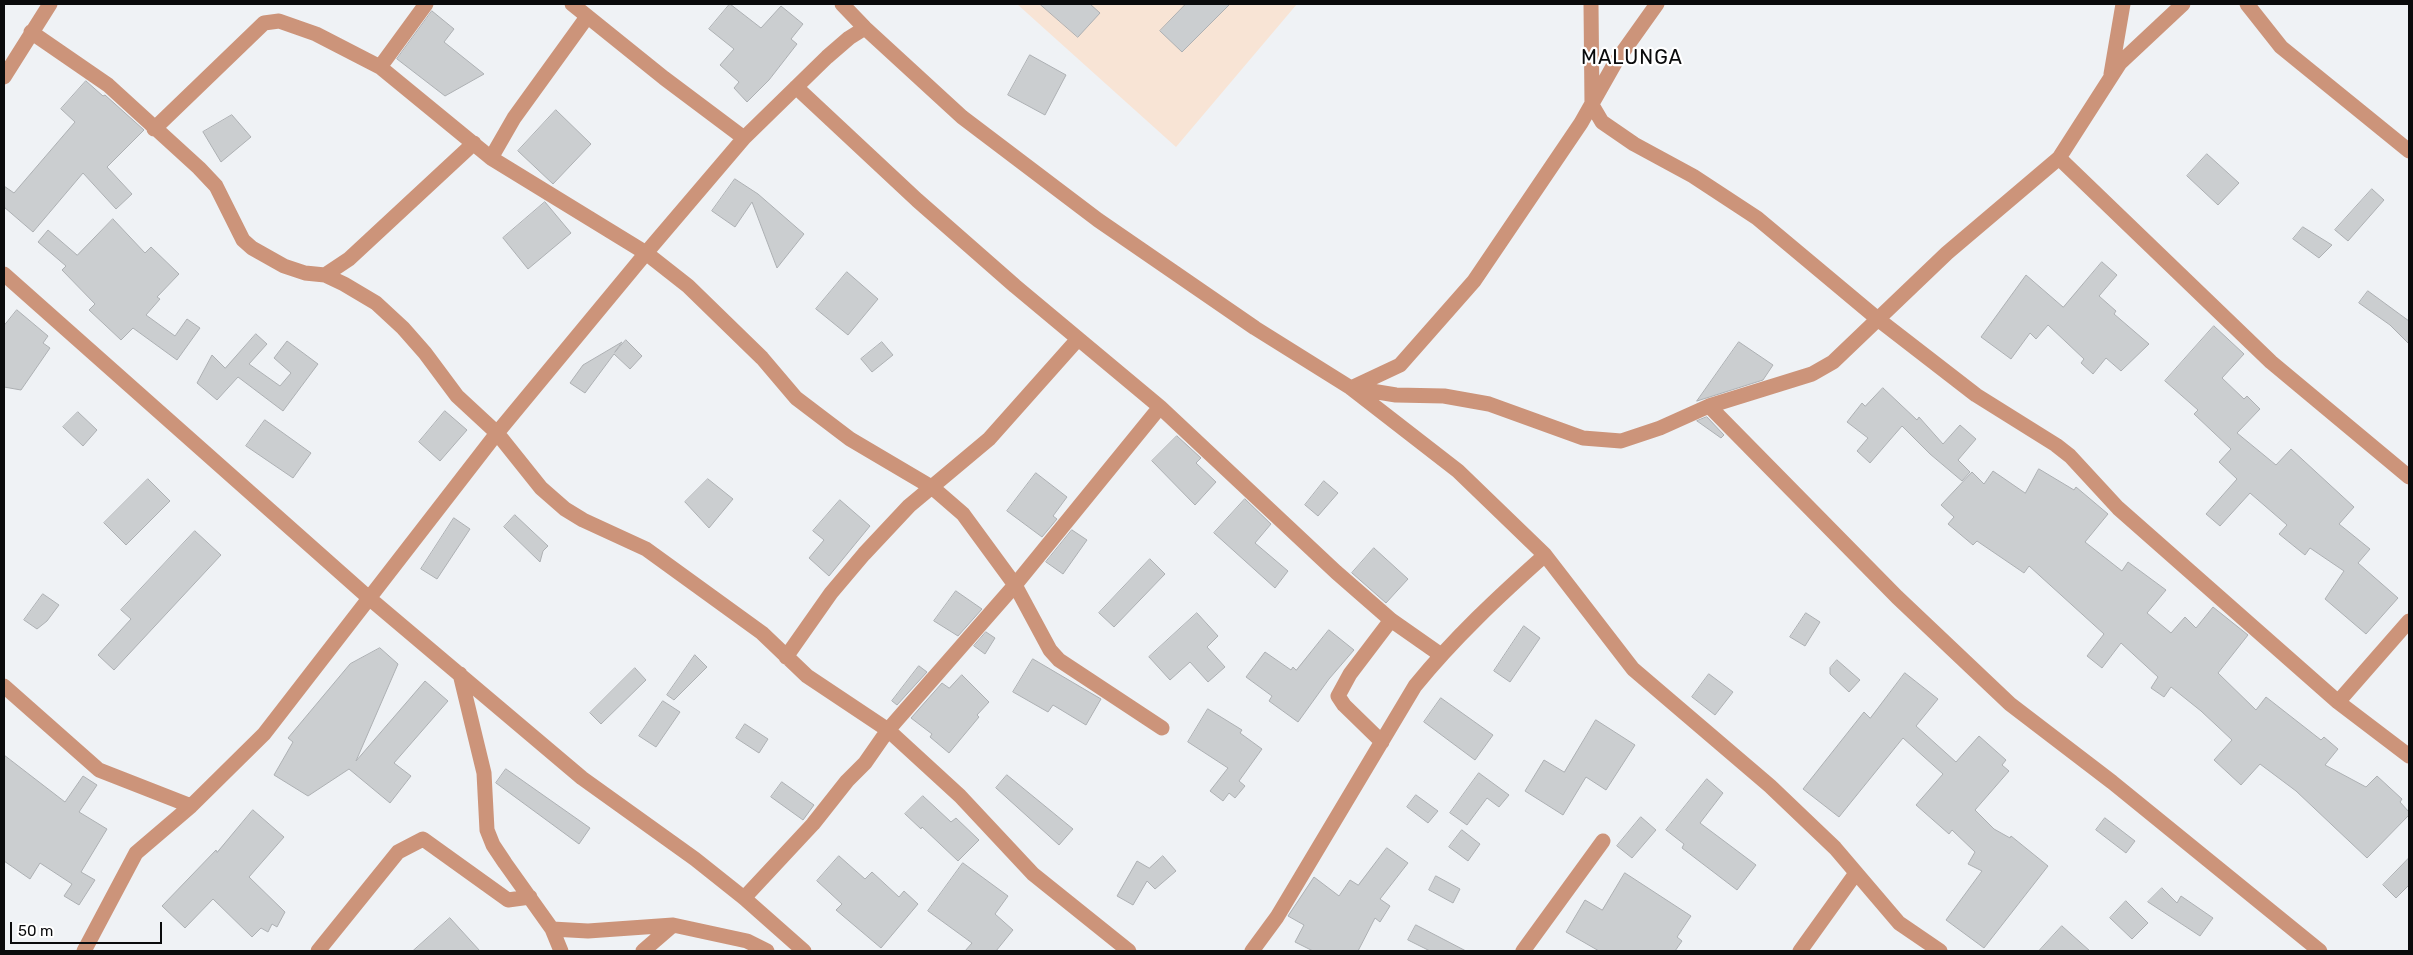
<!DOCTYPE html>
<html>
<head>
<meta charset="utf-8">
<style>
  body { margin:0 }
  #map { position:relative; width:2413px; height:955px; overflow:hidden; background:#eff2f5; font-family:Rubik,sans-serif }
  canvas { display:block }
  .frame { position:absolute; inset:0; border:5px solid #0a0b0c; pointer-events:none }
  .scale { position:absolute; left:10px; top:922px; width:152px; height:22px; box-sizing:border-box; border:2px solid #0a0b0c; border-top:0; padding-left:6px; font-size:15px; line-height:18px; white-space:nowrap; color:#0a0b0c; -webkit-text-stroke:4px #fff; paint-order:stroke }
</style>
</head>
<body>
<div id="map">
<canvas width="2413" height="955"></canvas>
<div class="frame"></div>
<div class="scale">50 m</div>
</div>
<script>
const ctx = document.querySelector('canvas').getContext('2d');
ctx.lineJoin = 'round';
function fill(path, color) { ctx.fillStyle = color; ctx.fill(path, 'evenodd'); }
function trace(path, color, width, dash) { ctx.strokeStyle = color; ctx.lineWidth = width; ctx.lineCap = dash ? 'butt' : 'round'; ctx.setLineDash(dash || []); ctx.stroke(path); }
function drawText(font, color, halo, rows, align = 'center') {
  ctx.font = font + ' Rubik,sans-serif'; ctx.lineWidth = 4.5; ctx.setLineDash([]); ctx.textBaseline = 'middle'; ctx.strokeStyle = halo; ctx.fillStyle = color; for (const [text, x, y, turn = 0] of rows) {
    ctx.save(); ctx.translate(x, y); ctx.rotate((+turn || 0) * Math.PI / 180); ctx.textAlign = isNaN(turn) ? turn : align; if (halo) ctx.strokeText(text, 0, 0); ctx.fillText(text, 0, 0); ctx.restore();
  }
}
fill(new Path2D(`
  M1017,4H1297L1176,147Z`), '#f8e4d5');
const building = new Path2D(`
  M730,4L761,28L781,6L803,24L791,39L797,44L769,80L747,102L734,88L739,82L720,65L734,49L709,29Z
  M1040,4H1090L1100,13L1078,37Z
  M1186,4H1230L1182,52L1160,31Z
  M432,11L454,29L444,42L484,74L445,96L397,59Z
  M1030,55L1066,75L1045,115L1008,95Z
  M86,81L103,96L105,95L144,130L107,167L132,194L116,209L83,173L33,232L4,207V186L14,193L75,122L61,109Z
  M556,110L591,144L553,184L518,151Z
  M232,115L251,137L221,162L203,132Z
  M2207,154L2239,183L2218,205L2187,176Z
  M735,179L758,194L804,234L777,268L752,202L735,227L712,211Z
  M2372,189L2384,200L2348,241L2335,230Z
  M545,202L571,233L528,269L503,238Z
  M113,219L145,253L151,247L179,274L157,297L160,299L146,315L175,336L187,319L200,328L177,360L133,328L121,340L89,310L95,304L62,270L66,266L38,242L48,230L77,255Z
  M2303,227L2332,245L2319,258L2293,239Z
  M2102,262L2117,275L2099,296L2116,311L2114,314L2149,344L2121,371L2106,358L2093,374L2081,363L2084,359L2048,325L2036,339L2030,333L2011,359L1981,337L2026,275L2063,307Z
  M847,272L878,299L848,335L816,309Z
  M2368,291L2409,321V344L2390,325L2359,303Z
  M17,310L48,336L43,343L50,348L21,390L4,387V326Z
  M2214,326L2244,354L2222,378L2244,399L2247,396L2260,409L2237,433L2276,465L2291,449L2354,507L2339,524L2370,549L2358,563L2398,598L2366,634L2325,599L2344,571L2310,548L2305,555L2279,534L2287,525L2250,493L2220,526L2206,514L2237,479L2219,462L2231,449L2194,414L2198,410L2165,381Z
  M256,334L267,344L249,364L280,386L291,373L274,358L287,341L318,364L283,411L238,377L217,400L197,383L212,355L225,368Z
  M626,340L642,356L630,369L614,354L585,393L570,383L583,365L622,342L615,352Z
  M882,342L893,355L872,372L861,359Z
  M1739,342L1773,365L1763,380L1697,401Z
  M1883,388L1917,420L1919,417L1943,444L1960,425L1976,439L1958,460L1970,472L1962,481L1930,454L1902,426L1870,463L1857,451L1868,438L1847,422L1862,403L1865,406Z
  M445,411L467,430L440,461L419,442Z
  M78,412L97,430L83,446L63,427Z
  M1707,417L1724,435L1721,438L1697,421Z
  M265,420L311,453L293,478L246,446Z
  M1177,436L1201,458L1196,463L1216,482L1195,505L1152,461Z
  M2039,469L2074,490L2076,487L2108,514L2085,542L2122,571L2128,562L2166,590L2147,613L2171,633L2185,617L2196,628L2213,607L2248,635L2218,673L2256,710L2266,697L2321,740L2324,737L2338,749L2325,765L2366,787L2377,776L2402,799L2400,802L2409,812V815L2367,858L2296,791L2260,764L2241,785L2214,760L2232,740L2201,711L2171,687L2164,697L2151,688L2158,677L2121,643L2102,668L2087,656L2104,634L2029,566L2024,573L1977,541L1973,545L1948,524L1954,517L1941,505L1972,472L1984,484L1993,471L2025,493Z
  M1036,473L1067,497L1053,516L1057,519L1042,537L1007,511Z
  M148,479L170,501L126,545L104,523Z
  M708,479L733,499L709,528L685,502Z
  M1324,481L1338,493L1318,516L1305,505Z
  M1245,499L1271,524L1255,543L1288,571L1275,588L1214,533Z
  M840,500L870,526L829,576L809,558L824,540L813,531Z
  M515,515L548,546L543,551L540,562L504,527Z
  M454,518L470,529L437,579L421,569Z
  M1072,530L1087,540L1063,574L1046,562Z
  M195,531L221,555L114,670L98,655L131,619L121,610Z
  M1374,548L1408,579L1386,603L1352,573Z
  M1150,559L1165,574L1114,627L1099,613Z
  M956,591L982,609L958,636L934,621Z
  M43,594L59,605L47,621L37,629L24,620Z
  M1197,613L1218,636L1207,647L1225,667L1208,682L1190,662L1170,680L1149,657Z
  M1806,613L1820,622L1805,646L1790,637Z
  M1524,626L1540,638L1510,682L1494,671Z
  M1329,630L1354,650L1329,679L1298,722L1269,701L1272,696L1246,677L1265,652L1291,670L1293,667L1296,670Z
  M986,632L995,638L985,654L974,646Z
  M380,648L398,664L356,761L425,681L448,701L394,763L411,776L390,803L349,769L308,796L274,775L293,742L288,738L350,664Z
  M695,655L707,667L674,700L667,695Z
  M1033,659L1101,699L1086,725L1053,705L1048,712L1013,692Z
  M1837,660L1860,680L1849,692L1830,674V668Z
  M919,666L927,672L897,705L892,701Z
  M635,668L646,680L601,724L590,713Z
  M1905,673L1938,699L1916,726L1956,762L1979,736L2006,760L2002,765L2009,771L1975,810L1994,829L2010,838L2011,836L2048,866L1984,948L1946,920L1982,871L1968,864L1975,852L1952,830L1949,834L1916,805L1943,774L1903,738L1839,817L1803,789L1864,712L1870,718Z
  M1709,674L1733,692L1715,715L1692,697Z
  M962,675L989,702L977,715L979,717L949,753L930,737L932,734L911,718L942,683L949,688Z
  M1441,698L1493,735L1475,760L1424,722Z
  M663,701L680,712L656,747L639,736Z
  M1208,709L1242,730L1240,733L1262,749L1239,781L1245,786L1235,798L1229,793L1223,801L1210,791L1228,768L1188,742Z
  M1596,720L1635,745L1606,790L1586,777L1563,815L1525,791L1544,760L1564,772Z
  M745,724L768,739L759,753L736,738Z
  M4,755L65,802L83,776L97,785L79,812L107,829L81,872L95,880L79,905L64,896L72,884L40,863L30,879L4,861Z
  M506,769L590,828L579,844L496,783Z
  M1479,773L1509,795L1499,807L1487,798L1467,825L1450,813Z
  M1007,775L1073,829L1059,845L996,788Z
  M1707,779L1723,793L1700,823L1756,865L1737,890L1682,848L1684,844L1666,830Z
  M782,782L814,805L803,820L771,797Z
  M1416,795L1438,811L1428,823L1407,807Z
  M923,796L951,822L956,818L979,840L958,861L922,827L921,829L905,814Z
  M253,810L284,837L249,877L285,912L277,927L272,924L268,932L261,928L252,937L213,899L185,928L162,906L216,850L217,852Z
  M1641,817L1656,830L1632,858L1617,846Z
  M2105,818L2135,841L2126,853L2096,830Z
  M1462,830L1480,844L1468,861L1449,847Z
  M1387,848L1408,863L1380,899L1390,906L1380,922L1375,918L1358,951H1313L1295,942L1304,925L1288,916L1314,877L1339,896L1350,880L1358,885Z
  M839,856L865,879L872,872L899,897L904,891L918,904L881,948L836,910L842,904L817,881Z
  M1163,856L1176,871L1155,889L1147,881L1133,905L1117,896L1137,861L1149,868Z
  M2409,858V885L2396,898L2383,885Z
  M963,863L1008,896L995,914L1013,930L996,951H965L972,943L928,911Z
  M1625,873L1691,916L1677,937L1682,941L1675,951H1599L1566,932L1585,900L1602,910Z
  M1436,876L1460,889L1453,903L1429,890Z
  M2162,888L2177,903L2181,896L2213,918L2200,936L2148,902Z
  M2126,901L2148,923L2132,939L2110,918Z
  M450,918L480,951H413Z
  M1416,925L1466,951H1430L1408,940Z
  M2062,926L2090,951H2039Z`);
fill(building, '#cbced0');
trace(building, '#adb0b3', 1);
trace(new Path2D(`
  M572,4L664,78L744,138
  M842,4L865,28L962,117L1098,220L1255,328L1351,388L1458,471L1545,555L1633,669L1770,786L1835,848L1899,923L1940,951
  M1591,4L1592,105L1602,122L1634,144L1693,176L1757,218L1879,320L1976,395L2056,445L2070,456L2118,508L2338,702L2409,756
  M2247,4L2281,47L2409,151
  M31,32L108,85L199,168L216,186L243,240L252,248L284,266L305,273L325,275L344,284L376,303L403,328L425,353L457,396L497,433L541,488L565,509L583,520L646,549L762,633L807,676L888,730L960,796L1033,874L1129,951
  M380,67L426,4
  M2111,74L2123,4
  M4,77L50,4
  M796,87L917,200L1015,286L1160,407L1336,572L1391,620L1441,655
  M154,129L264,23L279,21L316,34L380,67L491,158L646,253L688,286L762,358L796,398L850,439L933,488L963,514L1015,585L1050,650L1059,660L1162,728
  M491,158L514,118L587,17
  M2059,158L2271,362L2409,477
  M4,274L369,598L582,778L695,859L744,898L804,951
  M325,275L349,259L474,143
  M1351,388L1400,365L1474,281L1581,123L1615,63L1657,4
  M1353,388L1396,395L1444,396L1489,404L1583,438L1621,441L1660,428L1709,406L1812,374L1833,362L1947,253L2059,158L2120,63L2183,4
  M1709,406L1897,597L2010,704L2112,782L2320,951
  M786,657L831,593L864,554L909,506L989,439L1078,339
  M460,674L484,773L487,830L493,845L505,863L552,929L561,951
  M4,686L99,770L191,806
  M2338,702L2409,621
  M1382,742L1344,705L1338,696L1350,674L1391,620
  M744,898L813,824L847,781L865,763L888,730L1015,585L1160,407
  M552,929L588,931L673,925L747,941L767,951
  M84,951L136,853L191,806L264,734L497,433L646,253L744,138L827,57L849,38L865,28
  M318,951L398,852L423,839L508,900L530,897
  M643,951L673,925
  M1252,951L1277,917L1415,686C1454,638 1499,596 1545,555
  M1523,951L1603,841
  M1800,951L1856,873`), '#cc947a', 15);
ctx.letterSpacing = '1px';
drawText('20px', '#0a0b0c', '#fff', [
  ["MALUNGA",1632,58]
]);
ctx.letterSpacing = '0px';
</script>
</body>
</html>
